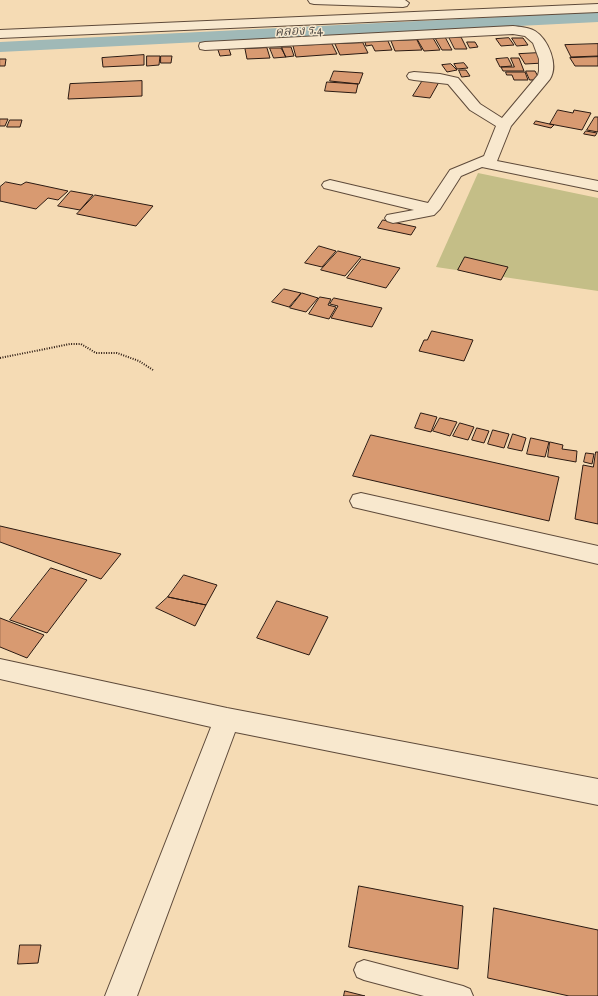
<!DOCTYPE html>
<html>
<head>
<meta charset="utf-8">
<style>
  body { margin:0 }
  canvas { display:block; background:#f5dbb4 }
</style>
</head>
<body>
<canvas width="598" height="996"></canvas>
<script>
const ctx = document.querySelector('canvas').getContext('2d');
ctx.lineJoin = 'round';
function fill(path, color) { ctx.fillStyle = color; ctx.fill(path, 'evenodd'); }
function trace(path, color, width, dash) { ctx.strokeStyle = color; ctx.lineWidth = width; ctx.lineCap = dash ? 'butt' : 'round'; ctx.setLineDash(dash || []); ctx.stroke(path); }
function drawText(font, color, halo, rows, align = 'center') {
  ctx.font = font + ' "IM FELL English","Noto Serif Thai",serif'; ctx.lineWidth = 3; ctx.setLineDash([]); ctx.textBaseline = 'middle'; ctx.strokeStyle = halo; ctx.fillStyle = color; for (const [text, x, y, turn = 0] of rows) {
    ctx.save(); ctx.translate(x, y); ctx.rotate((+turn || 0) * Math.PI / 180); ctx.textAlign = isNaN(turn) ? turn : align; if (halo) ctx.strokeText(text, 0, 0); ctx.fillText(text, 0, 0); ctx.restore();
  }
}
fill(new Path2D(`
  M478,173L598,198V291L436,267Z`), '#c4be87');
fill(new Path2D(`
  M598,12V22L0,52V42Z`), '#a0b9b7');
const building = new Path2D(`
  M445,37L452,50H442L435,38Z
  M449,37H461L467,49H455Z
  M433,38L440,50L424,51L417,39Z
  M509,38L514,45L501,46L496,39Z
  M512,38H523L528,45L517,46Z
  M417,40L422,50L395,51L391,41Z
  M388,41L392,50L375,51L372,45L366,46L365,42Z
  M467,42H475L478,47L470,48Z
  M363,43L368,53L340,55L335,44Z
  M332,44L337,54L296,57L293,46Z
  M598,44V56L571,57L565,45Z
  M282,47H291L294,56L286,57Z
  M267,48L270,58L247,59L245,49Z
  M270,48H281L286,57L274,58Z
  M229,49L231,55L220,56L218,50Z
  M538,53L544,63L525,64L519,54Z
  M144,55V65L103,67L102,58Z
  M147,56H160L159,65L147,66Z
  M161,56H172L171,63H161Z
  M598,57V66H575L570,58Z
  M508,58L512,66L500,67L496,59Z
  M511,58H519L524,71H503L501,67H514Z
  M0,59H6L5,66H0Z
  M464,63L468,68L457,69L454,64Z
  M451,64L457,70L447,72L442,65Z
  M459,70H466L470,76L462,77Z
  M334,71L363,73L359,84L330,81Z
  M526,71H535L540,80H530Z
  M506,72H525L528,80H514L512,75H507Z
  M423,80L439,82L430,98L413,96Z
  M142,81V96L68,99L70,84Z
  M327,82L358,84L356,93L325,91Z
  M558,110L573,113L574,110L591,113L582,130L550,124Z
  M595,117H598V132L587,130Z
  M0,119H8L5,126H0Z
  M10,120H22L20,127H7Z
  M536,121L554,125L551,128L534,124Z
  M586,131L597,133L595,136L584,134Z
  M6,182L21,185L26,182L68,191L58,200L48,198L36,209L0,201V187Z
  M71,191L93,195L80,210L58,206Z
  M95,195L153,206L136,226L77,214Z
  M383,220L416,227L411,235L378,228Z
  M319,246L336,251L322,267L305,263Z
  M338,251L361,257L345,276L321,270Z
  M465,257L508,267L501,280L458,270Z
  M362,259L400,268L386,288L347,278Z
  M284,289L301,293L289,307L272,302Z
  M302,293L318,298L306,312L290,308Z
  M320,297L331,299L328,305L336,307L329,319L309,314Z
  M334,298L382,308L372,327L331,318L338,306L330,304Z
  M432,331L473,340L464,361L419,351L424,340H427Z
  M421,413L437,417L431,432L415,428Z
  M440,418L457,422L450,436L433,431Z
  M460,423L474,427L468,440L453,436Z
  M477,428L489,431L484,443L472,440Z
  M493,430L509,434L504,448L488,444Z
  M513,434L526,438L522,451L508,448Z
  M371,435L559,477L549,521L353,476Z
  M531,438L549,442L545,457L527,454Z
  M550,442L563,445L562,449L577,451L576,462L548,457Z
  M596,452H598V524L575,519L583,465L593,467Z
  M586,453L594,454L592,464L584,462Z
  M0,526L121,554L101,579L0,542Z
  M51,568L87,580L47,633L10,620Z
  M184,575L217,585L206,605L168,597Z
  M168,597L206,605L195,626L156,608Z
  M277,601L328,617L309,655L257,638Z
  M0,618L44,635L27,658L0,647Z
  M359,886L463,906L458,969L349,947Z
  M494,908L598,930V996H569L488,978Z
  M20,945H41L38,963L18,964Z
  M345,991L365,996H344Z`);
fill(building, '#d89a71');
trace(building, '#2b1a12', 1);
const service = new Path2D(`
  M364,960L463,986L470,989L473,996H424L364,980L357,977L354,970L357,963Z`);
const minor = new Path2D(`
  M308,0H405L409,3L407,6L403,7L314,4L310,3Z
  M598,4V12L0,38V30Z
  M513,26C520,27 528,27 535,31C548,39 559,65 550,79L511,126L497,161L598,181V191L482,167L461,176L440,209L434,215L393,223L387,221L385,218L387,215L414,210L324,188L322,185L324,182L330,180L428,203L450,170L484,156L496,126L470,110L448,84L414,80L409,79L407,76L409,73L414,72L440,74L458,78L480,104L502,118L538,75L539,71V59L533,43L525,36L513,34L205,50L200,49L199,46L200,43L205,42Z
  M361,493L598,546V564L353,507L350,501L353,495Z
  M0,659L227,708L598,779V805L235,732L137,996H105L211,727L0,679Z`);
trace(service, '#5e4a3a', 2);
trace(minor, '#5e4a3a', 2);
trace(new Path2D(`
  M0,358L70,344H81L96,353H117L139,361L153,370`), '#2b1a12', 2, [1, 1.5]);
fill(service, '#f8e8ce');
fill(minor, '#f8e8ce');
drawText('italic 13px', '#4e4a44', '#f8e8ce', [
  ["คลอง ร.4",299,32,-3]
]);
</script>
</body>
</html>
